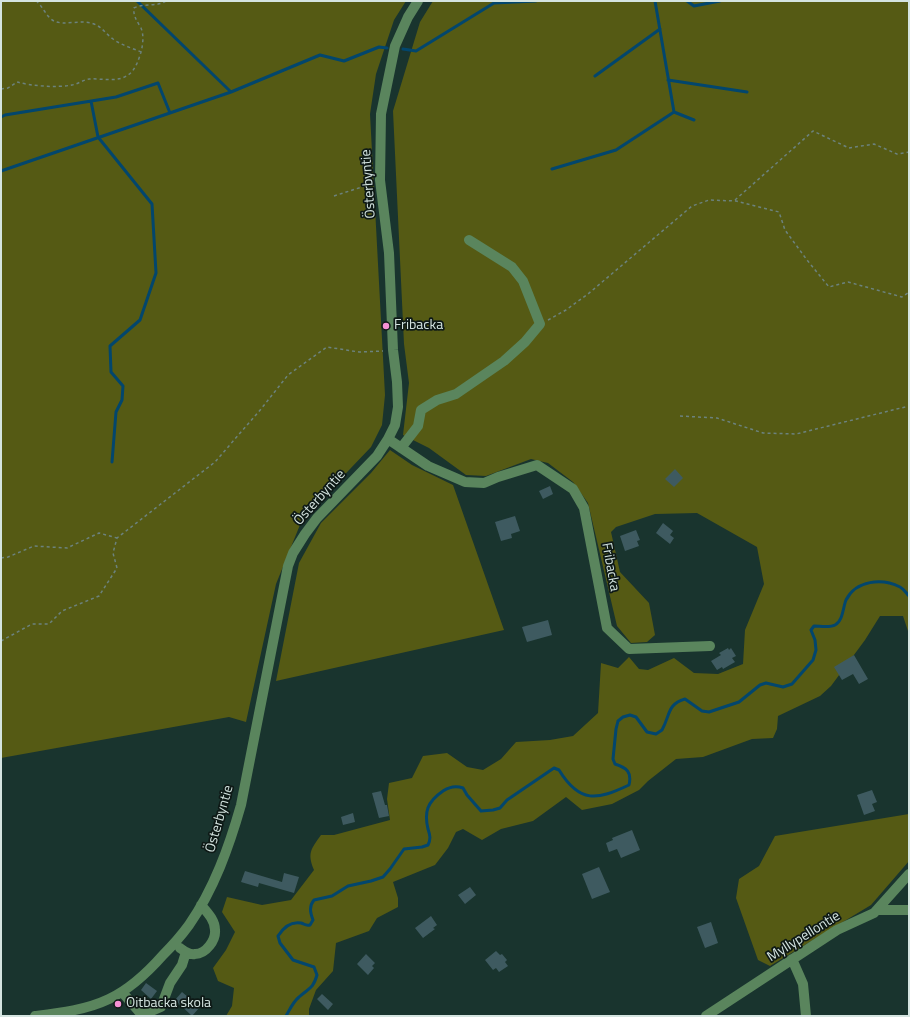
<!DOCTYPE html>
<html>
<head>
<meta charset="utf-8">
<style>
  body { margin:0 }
  #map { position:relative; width:910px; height:1017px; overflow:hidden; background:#19342e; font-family:"Titillium Web",sans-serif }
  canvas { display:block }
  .frame { position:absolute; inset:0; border:2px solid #d4e4e0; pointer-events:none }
</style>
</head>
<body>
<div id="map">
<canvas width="910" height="1017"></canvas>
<div class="frame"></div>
</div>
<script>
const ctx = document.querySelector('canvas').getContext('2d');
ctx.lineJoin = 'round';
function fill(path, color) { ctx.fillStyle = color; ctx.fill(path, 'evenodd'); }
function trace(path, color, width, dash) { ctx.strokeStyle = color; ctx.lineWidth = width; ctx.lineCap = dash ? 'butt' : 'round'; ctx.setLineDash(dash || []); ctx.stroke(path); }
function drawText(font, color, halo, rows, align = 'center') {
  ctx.font = font + ' "Titillium Web",sans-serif'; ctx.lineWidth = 3.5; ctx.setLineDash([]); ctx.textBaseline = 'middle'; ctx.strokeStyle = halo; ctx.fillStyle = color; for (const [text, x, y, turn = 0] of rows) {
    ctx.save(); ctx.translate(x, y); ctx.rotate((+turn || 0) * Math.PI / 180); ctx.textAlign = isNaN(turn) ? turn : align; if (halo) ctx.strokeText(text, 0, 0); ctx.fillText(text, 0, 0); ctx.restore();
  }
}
fill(new Path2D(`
  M1,1H406L394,20L376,74L370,114L385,395L382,425L371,447L329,491L306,510L276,584L246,722L229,717L1,758Z
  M433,1H909V634L903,616H880L865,640L831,686L820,696L778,716L777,729L773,738L752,739L703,757L676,759L648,781L639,790L612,804L582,810L566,797L533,821L501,829L482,840L463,829L456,832L448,848L435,865L393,882L398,898V907L377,918L369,931L336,943L333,971L316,990L309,1009V1016H226L232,1006L234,988L218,981L213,968L226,950L235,932L222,912L227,897L262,905L291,900L314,870C307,853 311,849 321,835H334L390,820L387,799L389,783L412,778L423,756L447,753L467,767L483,770L501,759L516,742L550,740L573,736L598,713L601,663L618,668L629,657L639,669L648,670L674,658L694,673L718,674L743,664L745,630L764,584L757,547L697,513L655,514L616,527L611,532L620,572L649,603L655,635L647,642L631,643L617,626L588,503L573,482L548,463L531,459L486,476L466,475L429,448L403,435L409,383L404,344L393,111L420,22Z
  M390,450L412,465L453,485L504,630L276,681L299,563L321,523L371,473Z
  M909,814V861L871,905L770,966L758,960L736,898L739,879L759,866L775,836Z`), '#555a14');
trace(new Path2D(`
  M137,1L231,92
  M687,1L694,6L720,1
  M403,49L416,51L494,3L536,1
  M595,76L660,29
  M668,80L747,92
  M91,101L98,137L152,204L156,273L140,320L110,346L111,372L123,386L122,400L116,412L112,462
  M674,112L694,120
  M1,117L5,115L116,97L158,83L170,113
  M552,169L616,150L674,112L655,1
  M1,171L231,92L320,55L344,61L379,47L387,48
  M286,1016C290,1009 293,1002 299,997C309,988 313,989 317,975L314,967L293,960L280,943L278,936C283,928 290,921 301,923C305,924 305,926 310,925L313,920C310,912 309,906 314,900L332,896L348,886L371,881L383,877L390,869L404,849L422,847L428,845C431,839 430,835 428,829C424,812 427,802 443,791C449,787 455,785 463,788L467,795L481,811L493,810L500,808L507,800L554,768L559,770C580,804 597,800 629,785C632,772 627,768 615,764L613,759L616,729L618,721L623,717L630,715L636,717L647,732L656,734L662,730C670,716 667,704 685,699L702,711L709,712L739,702L760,685L766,683L783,687L792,684L813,660L816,650L815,640L811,630L814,626C820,626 830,628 835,625C843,621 843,607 846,600C856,580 882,578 900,587C904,589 906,593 909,596`), '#02466d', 3);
fill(new Path2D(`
  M675,469L683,478L674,487L665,479Z
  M550,486L553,494L543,499L539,491Z
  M515,516L520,531L511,534L512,538L501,541L495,522Z
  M663,523L673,531L670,535L674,538L670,544L656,533Z
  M636,530L640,540L637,541L639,546L625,551L620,536Z
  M548,620L552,635L527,642L522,627Z
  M728,648L729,650L731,648L736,656L732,658L735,662L723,669L722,667L717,670L711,661L721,655L719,653Z
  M854,655L868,679L859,684L853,674L842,680L834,667Z
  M872,790L877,802L872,804L875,811L864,815L857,795Z
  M381,791L385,805H387L389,816L379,818L372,793Z
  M353,813L355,822L343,825L341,817Z
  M632,830L640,850L621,858L617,849L609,852L606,843L613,840L612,838Z
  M599,867L610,892L592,899L582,874Z
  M245,871L282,882L284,873L299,877L294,893L259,883L258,887L241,882Z
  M470,887L476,895L465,904L458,895Z
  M431,916L437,925L433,928L435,929L423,938L415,928Z
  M711,922L718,943L705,948L697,927Z
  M496,951L500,955L502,954L507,960L505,962L508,966L499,972L496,968L493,970L485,960Z
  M366,954L375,963L372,966L374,968L368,975L357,964Z
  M146,983L157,991L151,999L141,990Z
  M182,992L200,1007L192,1016L175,1000Z
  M322,994L333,1004L328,1010L317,999Z`), '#3e5a60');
trace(new Path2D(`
  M36,1C43,6 46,17 54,21C64,26 81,19 94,24C102,27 106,34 113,39C121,45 132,48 141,52
  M1,89L8,88L17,82C32,86 56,88 72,85C78,84 83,80 89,79C101,78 117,83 128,75C135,71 139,59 141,52C143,44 144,35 141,28C137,21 133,16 134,8C144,3 157,7 166,1
  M334,196L371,184
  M735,200L813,131L849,148L874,144L897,154L909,152
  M548,320L566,310L588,294L692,206L709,200L736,201L779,212L785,230L807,260L829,287L848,282L902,297L909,292
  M680,416L717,418L763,433L796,434L909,406
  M1,558L8,557L34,546L67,548L99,533L117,538
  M1,641L32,624H49L62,611L99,596L117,568L113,553L117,538L215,462L261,409L288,375L327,347L359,352L383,351`), '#6c827d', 1.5, [3, 3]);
trace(new Path2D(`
  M388,439L428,466L465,482L484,483L498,477L537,465L573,489L584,508L607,628L629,649L710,646
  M401,448L418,426L421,410L437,400L456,394L504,361L525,342L540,324L523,281L512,267L469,240
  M877,910H909
  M180,948C184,951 189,955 195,954C206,954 216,940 215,930C215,920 207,912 201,905
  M792,959L803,984L806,1016
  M122,992L142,1015L161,1007L170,983L182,965L186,952
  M35,1016C60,1013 86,1010 109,999C130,989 148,972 163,955C172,946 181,936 189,925C214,889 229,847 241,805L288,566L293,553L305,534L317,518L377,456L388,439L395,425L398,407L397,382L393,350L389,253L380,180L381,114L395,46L408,17L418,1
  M706,1016L837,930L874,913L909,874`), '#5a855d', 10);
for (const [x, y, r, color] of [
  [386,326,4,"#f491d4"],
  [118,1004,4,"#f491d4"]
]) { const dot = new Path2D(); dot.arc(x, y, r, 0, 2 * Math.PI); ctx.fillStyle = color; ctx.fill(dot); trace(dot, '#0e1916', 1.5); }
drawText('14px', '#d4e4e0', '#0e1916', [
  ["Österbyntie",369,184,-94],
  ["Österbyntie",320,498,-48],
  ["Fribacka",610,567,80],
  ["Österbyntie",220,819,-74],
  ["Myllypellontie",804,937,-32]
]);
drawText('14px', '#d4e4e0', '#0e1916', [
  ["Fribacka",394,326],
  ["Oitbacka skola",126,1004]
], 'left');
</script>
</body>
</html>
